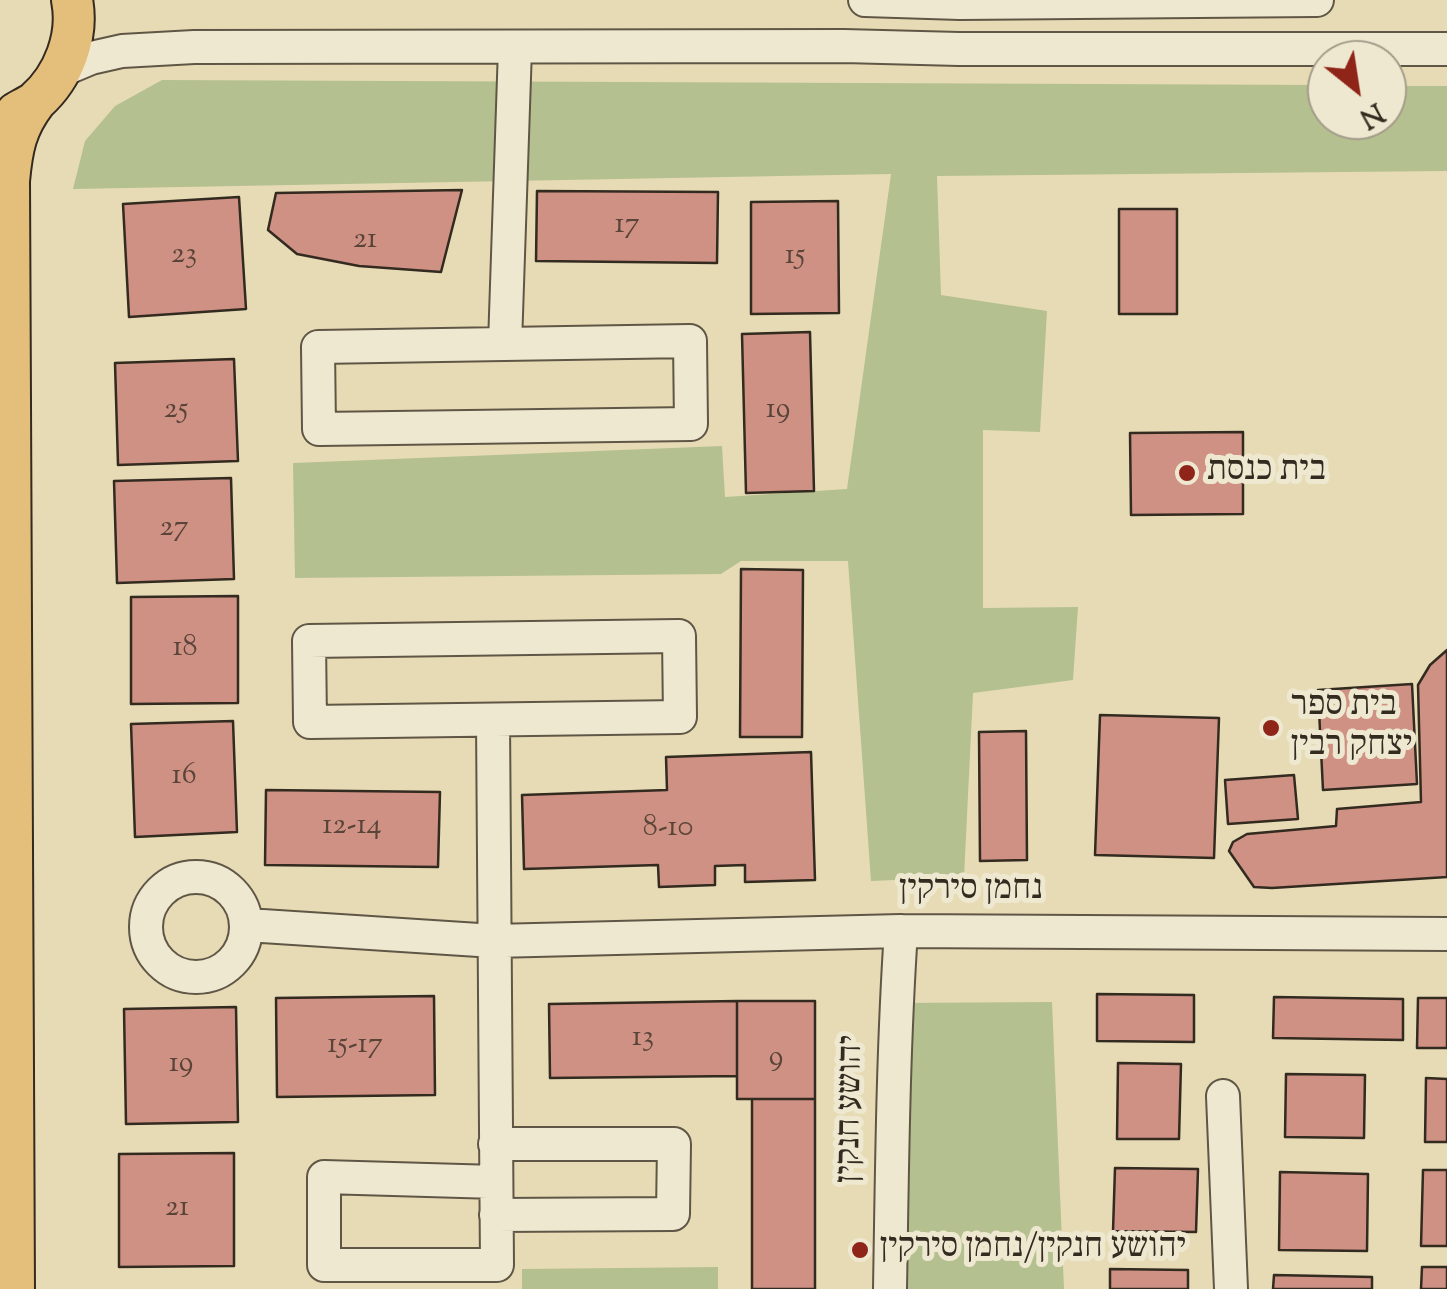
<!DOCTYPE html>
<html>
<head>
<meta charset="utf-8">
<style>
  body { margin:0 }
  #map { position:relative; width:1447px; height:1289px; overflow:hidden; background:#e7dbb6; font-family:"Sorts Mill Goudy",serif }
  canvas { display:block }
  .north { position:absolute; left:1307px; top:40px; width:100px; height:100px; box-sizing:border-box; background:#efe8d0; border:2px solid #a49c8a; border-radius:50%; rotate:150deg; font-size:28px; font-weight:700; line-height:40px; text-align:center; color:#332a20 }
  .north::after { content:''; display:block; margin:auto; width:35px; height:45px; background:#8f2418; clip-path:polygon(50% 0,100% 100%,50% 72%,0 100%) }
</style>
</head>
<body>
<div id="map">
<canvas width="1447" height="1289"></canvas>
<div class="north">N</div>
</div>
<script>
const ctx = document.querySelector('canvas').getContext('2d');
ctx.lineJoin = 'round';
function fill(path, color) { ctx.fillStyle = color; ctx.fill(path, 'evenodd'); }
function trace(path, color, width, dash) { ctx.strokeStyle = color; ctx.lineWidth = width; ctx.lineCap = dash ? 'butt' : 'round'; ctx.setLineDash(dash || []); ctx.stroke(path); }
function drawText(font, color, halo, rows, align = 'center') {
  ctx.font = font + ' "Sorts Mill Goudy","Frank Ruhl Libre",serif'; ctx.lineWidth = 10; ctx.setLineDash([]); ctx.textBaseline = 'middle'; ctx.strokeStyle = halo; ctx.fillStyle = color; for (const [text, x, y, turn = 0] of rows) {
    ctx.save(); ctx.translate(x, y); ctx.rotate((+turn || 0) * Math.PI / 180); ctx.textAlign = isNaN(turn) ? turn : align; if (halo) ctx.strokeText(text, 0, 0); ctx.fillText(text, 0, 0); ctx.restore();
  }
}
fill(new Path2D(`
  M162,80L1327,85V120H1387V86H1447V171L937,176L941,295L1047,311L1040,432L983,430V608L1078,607L1073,680L973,693L964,877L871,881L848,561H741L721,574L295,578L293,463L722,446L725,497L847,489L891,174L73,189L85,141L115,106Z
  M1052,1002L1064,1289H897L894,1003Z
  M718,1267V1289H522V1269Z`), '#b4c08f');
const building = new Path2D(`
  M462,190L441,272L359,266L297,254L268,230L276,193Z
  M537,191L718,192L717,263L536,261Z
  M239,197L246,309L129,317L123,204Z
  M838,201L839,313L751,314V202Z
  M1119,209H1177V314H1119Z
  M810,332L814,491L746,493L742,334Z
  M234,359L238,461L118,465L115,363Z
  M1243,432V514L1131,515L1130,433Z
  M231,478L234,579L117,583L114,481Z
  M741,569L803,570L802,737H740Z
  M238,596V703L131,704V597Z
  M1447,650V877L1272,888L1254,887L1229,851L1233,842L1247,834L1336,826L1337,809L1421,802L1418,685L1430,665Z
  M1412,684L1417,784L1323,790L1318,690Z
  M1100,715L1219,718L1214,858L1095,855Z
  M233,721L237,832L135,837L131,724Z
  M1026,731L1027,860L980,861L979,732Z
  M811,752L815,880L745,882V865L715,866V885L659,887L658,865L524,869L522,795L667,790L666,757Z
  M1294,775L1298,819L1228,824L1225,780Z
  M266,790L440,792L438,867L265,865Z
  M1097,994L1194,995V1042L1097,1041Z
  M434,996L435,1095L277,1097L276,998Z
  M1274,997L1403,999V1040L1273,1038Z
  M1418,998H1447V1048H1417Z
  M737,1001V1076L550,1078L549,1004Z
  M737,1001H815V1099H737Z
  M236,1007L238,1122L126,1124L124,1009Z
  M1118,1063L1181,1064L1179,1139H1117Z
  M1286,1074L1365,1075L1364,1138L1285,1137Z
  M1426,1078L1447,1079V1142H1425Z
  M752,1099H815V1289H752Z
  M234,1153V1266L119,1267V1154Z
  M1115,1168L1198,1169L1196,1232L1113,1231Z
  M1423,1170H1447V1246H1421Z
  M1280,1172L1368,1174L1367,1251L1279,1250Z
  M1422,1267H1447V1289H1421Z
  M1110,1269L1188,1270V1289H1110Z
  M1274,1275L1372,1277V1289H1273Z`);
fill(building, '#ce9183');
trace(building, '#332a20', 2.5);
const minor = new Path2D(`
  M865,0L960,3L1317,0
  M60,71L91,58L122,51L194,47L844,46L959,49H1447
  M690,341L691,424L319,429L318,347Z
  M505,344L515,48
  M679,636L680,717L310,722L309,641Z
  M493,720L497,1265H324V1177L496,1182
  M146 927a50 50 0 1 1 100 0a50 50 0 1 1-100 0Z
  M247,925L494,941L901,931L1447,934
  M1223,1096L1231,1289
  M495,1144H674L673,1214L496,1215
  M890,1289C892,1169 893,1050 901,931`);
const major = new Path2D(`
  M16,113C22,109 30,106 36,101C64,76 79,36 72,0
  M14,1289L9,181C12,148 16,127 36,101`);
trace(minor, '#605646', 36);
trace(major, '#332a20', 44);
trace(minor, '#efe8d0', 32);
trace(major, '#e4be7b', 40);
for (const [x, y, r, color] of [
  [1187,473,10,"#8f2418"],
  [1271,728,10,"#8f2418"],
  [860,1250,10,"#8f2418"]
]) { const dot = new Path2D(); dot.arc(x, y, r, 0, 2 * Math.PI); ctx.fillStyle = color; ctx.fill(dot); trace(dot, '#efe8d0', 4); }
drawText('30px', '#5a4439', null, [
  ["17",627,227],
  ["21",365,242],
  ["23",184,257],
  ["15",795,258],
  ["25",176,412],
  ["19",778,412],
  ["27",174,530],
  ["18",185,650],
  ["16",184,778],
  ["12-14",352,828],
  ["8-10",668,830],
  ["13",643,1040],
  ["15-17",355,1047],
  ["9",776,1060],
  ["19",181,1066],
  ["21",177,1210]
]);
drawText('35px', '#332a20', '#efe8d0', [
  ["בית כנסת",1207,473],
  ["בית ספר",1291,708],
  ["יצחק רבין",1291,748],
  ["יהושע חנקין/נחמן סירקין",880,1250]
], 'left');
drawText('35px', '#332a20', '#efe8d0', [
  ["נחמן סירקין",971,892],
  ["יהושע חנקין",853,1109,-89]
]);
</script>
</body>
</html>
